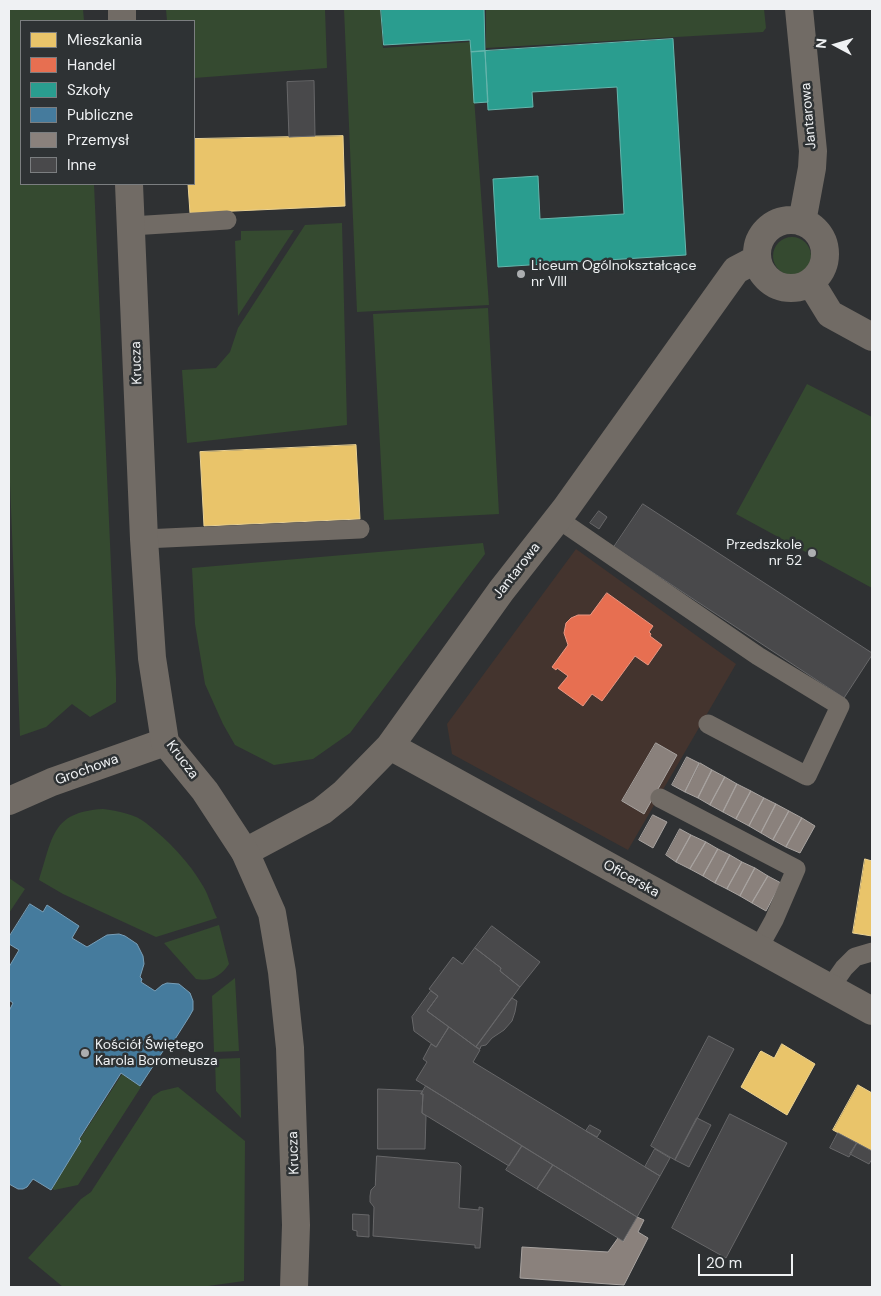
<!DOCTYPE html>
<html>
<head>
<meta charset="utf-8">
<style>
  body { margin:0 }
  #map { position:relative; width:881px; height:1296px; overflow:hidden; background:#2f3133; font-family:"DM Sans",sans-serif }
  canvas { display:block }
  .frame { position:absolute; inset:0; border:10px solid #eff1f3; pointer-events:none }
  .legend { position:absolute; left:20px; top:20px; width:175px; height:165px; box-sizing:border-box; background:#2e3234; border:1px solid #7b7e80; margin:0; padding:6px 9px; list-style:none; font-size:15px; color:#eff1f3 }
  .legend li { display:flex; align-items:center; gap:10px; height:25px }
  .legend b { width:25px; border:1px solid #7b7e80 }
  .north { position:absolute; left:811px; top:20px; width:50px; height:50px; -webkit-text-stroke:4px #2e3234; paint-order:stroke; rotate:276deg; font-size:14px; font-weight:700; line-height:20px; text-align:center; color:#eff1f3 }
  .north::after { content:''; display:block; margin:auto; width:18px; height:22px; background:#eff1f3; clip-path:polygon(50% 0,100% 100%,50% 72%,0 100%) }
  .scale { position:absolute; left:698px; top:1254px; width:95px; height:22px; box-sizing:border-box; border:2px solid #eff1f3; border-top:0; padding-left:6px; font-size:15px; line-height:18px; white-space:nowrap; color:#eff1f3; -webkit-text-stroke:4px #2e3234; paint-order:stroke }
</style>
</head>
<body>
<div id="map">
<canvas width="881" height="1296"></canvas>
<div class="frame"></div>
<ul class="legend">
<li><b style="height:14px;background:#e9c46a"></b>Mieszkania</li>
<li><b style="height:14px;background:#e76f51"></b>Handel</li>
<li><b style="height:14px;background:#2a9d8f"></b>Szkoły</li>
<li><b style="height:14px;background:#457b9d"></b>Publiczne</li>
<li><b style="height:14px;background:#8a817c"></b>Przemysł</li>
<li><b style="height:14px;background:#49494b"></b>Inne</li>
</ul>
<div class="north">N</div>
<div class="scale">20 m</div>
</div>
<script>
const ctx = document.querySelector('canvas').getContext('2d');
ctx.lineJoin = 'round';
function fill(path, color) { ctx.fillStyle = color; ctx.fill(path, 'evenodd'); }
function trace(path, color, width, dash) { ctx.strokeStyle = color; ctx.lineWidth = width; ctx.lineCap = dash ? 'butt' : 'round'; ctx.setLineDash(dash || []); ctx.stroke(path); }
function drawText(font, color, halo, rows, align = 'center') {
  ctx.font = font + ' "DM Sans",sans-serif'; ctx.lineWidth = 5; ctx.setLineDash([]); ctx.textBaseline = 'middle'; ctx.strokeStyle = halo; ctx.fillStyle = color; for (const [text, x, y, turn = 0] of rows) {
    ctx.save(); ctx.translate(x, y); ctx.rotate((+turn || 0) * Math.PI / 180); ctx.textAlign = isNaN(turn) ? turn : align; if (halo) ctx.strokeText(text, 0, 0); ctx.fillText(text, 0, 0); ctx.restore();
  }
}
fill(new Path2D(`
  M576,549L736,664L628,850L452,754L447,724Z`), '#44342e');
fill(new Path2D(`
  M9,9H83L84,21H21V184H94L116,678V702L90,717L72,704L46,727L20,736L9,457Z
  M166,9H325L327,68L194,78V21H167Z
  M344,9H380L383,48L470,42L489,305L357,312Z
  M486,9H764L766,28L763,32L486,48Z
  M342,223L347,425L187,443L182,370L216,368L230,352L238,328L305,225Z
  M294,230L238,316L235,241L241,240V231Z
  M773 256a19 19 0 1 1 38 0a19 19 0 1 1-38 0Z
  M488,308L499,514L384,520L373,314Z
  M807,384L872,417V588L736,514Z
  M483,543L485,554L350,733L313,759L274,765L235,745L223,724L205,684L195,624L192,568Z
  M103,809C118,811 135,814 146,823C168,840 190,863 203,886C209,896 212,908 217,918L156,937L63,894L39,880C53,838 51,812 103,809Z
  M9,878L25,889L9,913Z
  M219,925L229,964C221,976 211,982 196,979L164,943Z
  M235,978L239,1051L214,1052L212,996Z
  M240,1058L241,1118L216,1091L215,1059Z
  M122,1074L141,1087L78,1185L54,1190L52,1188L81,1141L80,1139Z
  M178,1087L245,1141L244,1281L201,1287H63L28,1258L81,1199L91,1192L153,1096L161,1091Z`), '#354a30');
const homes = new Path2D(`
  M343,136L345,206L190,213L188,184H194V139Z
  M356,445L360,519L204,526L200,452Z
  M865,859L872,861V936L853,933Z
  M782,1044L815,1064L787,1115L741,1087L760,1052L761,1051L774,1058Z
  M858,1085L872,1093V1151L833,1130Z`);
fill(homes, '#e9c46a');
trace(homes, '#ebd293', 1);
const shops = new Path2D(`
  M607,593L653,626L649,632L651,634L650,636L662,645L648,665L635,656L602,701L592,694L583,706L558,688L568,676L557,668L556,670L552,667L568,645L564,633L566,623L571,618L578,615H590Z`);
fill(shops, '#e76f51');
trace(shops, '#e99682', 1);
const schools = new Path2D(`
  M381,9H484L485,51L471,52L470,40L384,45Z
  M673,39L686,255L498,267L493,179L538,176L540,219L624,214L617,87L532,92L533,107L488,110L485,51Z
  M485,51L488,102L474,103L471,52Z`);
fill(schools, '#2a9d8f');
trace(schools, '#65b6ad', 1);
const public = new Path2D(`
  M30,904L43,912L47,905L79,926L72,938L87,947L107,935L119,934L125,936L137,944L143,956L144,964L140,977L142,979L141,982L155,991L162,985L167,983L179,984L190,993L193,1001V1010L189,1017L170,1047L167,1045L140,1086L121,1073L79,1139L81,1141L51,1190L33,1179L27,1187L23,1189H18L9,1184V1011L13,1003L9,1000V967L19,950L9,944V937Z`);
fill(public, '#457b9d');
trace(public, '#789eb7', 1);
const industry = new Path2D(`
  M656,743L677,755L644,814L622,801Z
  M687,757L699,763L685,792L672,785Z
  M700,763L712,770L698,798L685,792Z
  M712,770L725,777L710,805L698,798Z
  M725,777L737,784L723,812L710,805Z
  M737,784L751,791L736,819L723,812Z
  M751,791L764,798L749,826L736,819Z
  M764,798L776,804L761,833L749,826Z
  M776,804L789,811L773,840L761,833Z
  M789,811L802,818L786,847L773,840Z
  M653,815L667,822L653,848L639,840Z
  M802,818L815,826L800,853L786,847Z
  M680,829L691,835L676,862L666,855Z
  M691,835L706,842L690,869L676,862Z
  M706,842L718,849L703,876L690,869Z
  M718,849L730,855L715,883L703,876Z
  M730,855L742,862L727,889L715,883Z
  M742,862L755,868L740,896L727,889Z
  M755,868L768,876L752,903L740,896Z
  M768,876L781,883L766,911L752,903Z
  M637,1217L644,1220L638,1232L648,1238L624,1285L520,1278L522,1247L608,1252L618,1238L623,1241Z`);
fill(industry, '#8a817c');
trace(industry, '#a8a3a0', 1);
const building = new Path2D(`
  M314,81L315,136L289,137L287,82Z
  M643,504L872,653V655L844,698L614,547Z
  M599,511L607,517L599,529L590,523Z
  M492,926L540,962L520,987L500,971L501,968L475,948Z
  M475,948L501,968L500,971L520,987L476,1047L427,1011L438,996L429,989L453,957L462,964Z
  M431,991L438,996L427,1011L449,1027L436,1047L414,1031L412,1017Z
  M512,998L517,1001L515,1012L512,1021L504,1030L492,1038L486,1045L481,1046L480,1049L476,1047Z
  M449,1027L480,1050L473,1062L660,1176L637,1217L416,1080L427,1062L423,1059L431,1044L436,1047Z
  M709,1036L734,1049L675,1160L651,1146Z
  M426,1086L522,1146L509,1166L422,1113L423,1094H421Z
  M378,1089L423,1091L421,1094H423L422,1113L426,1116L425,1149H378Z
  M730,1114L787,1143L726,1258L672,1228Z
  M697,1118L711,1125L689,1167L675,1160Z
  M590,1125L601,1131L597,1137L586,1131Z
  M838,1133L857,1143L849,1157L830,1148Z
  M857,1143L872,1151V1159L869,1164L850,1154Z
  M522,1146L553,1165L537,1189L506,1170Z
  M655,1149L670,1158L660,1176L645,1167Z
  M377,1156L458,1163L461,1166L459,1208L479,1210V1207L483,1208L480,1248H475V1245L373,1236L374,1207L370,1202V1196L371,1190L375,1186Z
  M553,1165L637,1217L623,1241L537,1189Z
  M353,1214L369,1215V1237L357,1236V1231L353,1230Z`);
fill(building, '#49494b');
trace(building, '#676769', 1);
trace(new Path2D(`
  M131,226L227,220
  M558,519L758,656L840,706L807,776L708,724
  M144,539L360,529
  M660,798L796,869L774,920L758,949
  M830,988L844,968L855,957L872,952`), '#716b65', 19);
trace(new Path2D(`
  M799,9L813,151L812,168L802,222
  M757 254a34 34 0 1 1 68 0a34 34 0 1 1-68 0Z
  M811,283L830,314L872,337
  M390,746L872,1011
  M9,801L52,782L165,742
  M245,852L322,811L343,794L390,746L501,591L566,508L736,270L757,259`), '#716b65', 28);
trace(new Path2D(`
  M122,9V21
  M129,184L144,539L152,658L165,742L205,791L245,852L272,913L282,972L290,1048L296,1225L294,1287`), '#716b65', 28);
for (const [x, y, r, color] of [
  [521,274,5,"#acaeb0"],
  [812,553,5,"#acaeb0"],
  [85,1053,5,"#acaeb0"]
]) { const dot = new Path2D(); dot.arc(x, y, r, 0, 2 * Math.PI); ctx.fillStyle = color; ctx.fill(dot); trace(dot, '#2e3234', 2); }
drawText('14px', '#eff1f3', '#2e3234', [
  ["Jantarowa",809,116,-95],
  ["Krucza",137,363,-92],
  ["Jantarowa",517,571,-52],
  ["Krucza",182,760,53],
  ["Grochowa",87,770,-20],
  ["Oficerska",631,879,29],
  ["Krucza",294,1153,-92]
]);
drawText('14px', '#eff1f3', '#2e3234', [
  ["Liceum Ogólnokształcące",531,266],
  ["nr VIII",531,282],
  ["Przedszkole",802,545,"right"],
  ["nr 52",802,561,"right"],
  ["Kościół Świętego",95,1045],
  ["Karola Boromeusza",95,1061]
], 'left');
</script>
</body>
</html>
